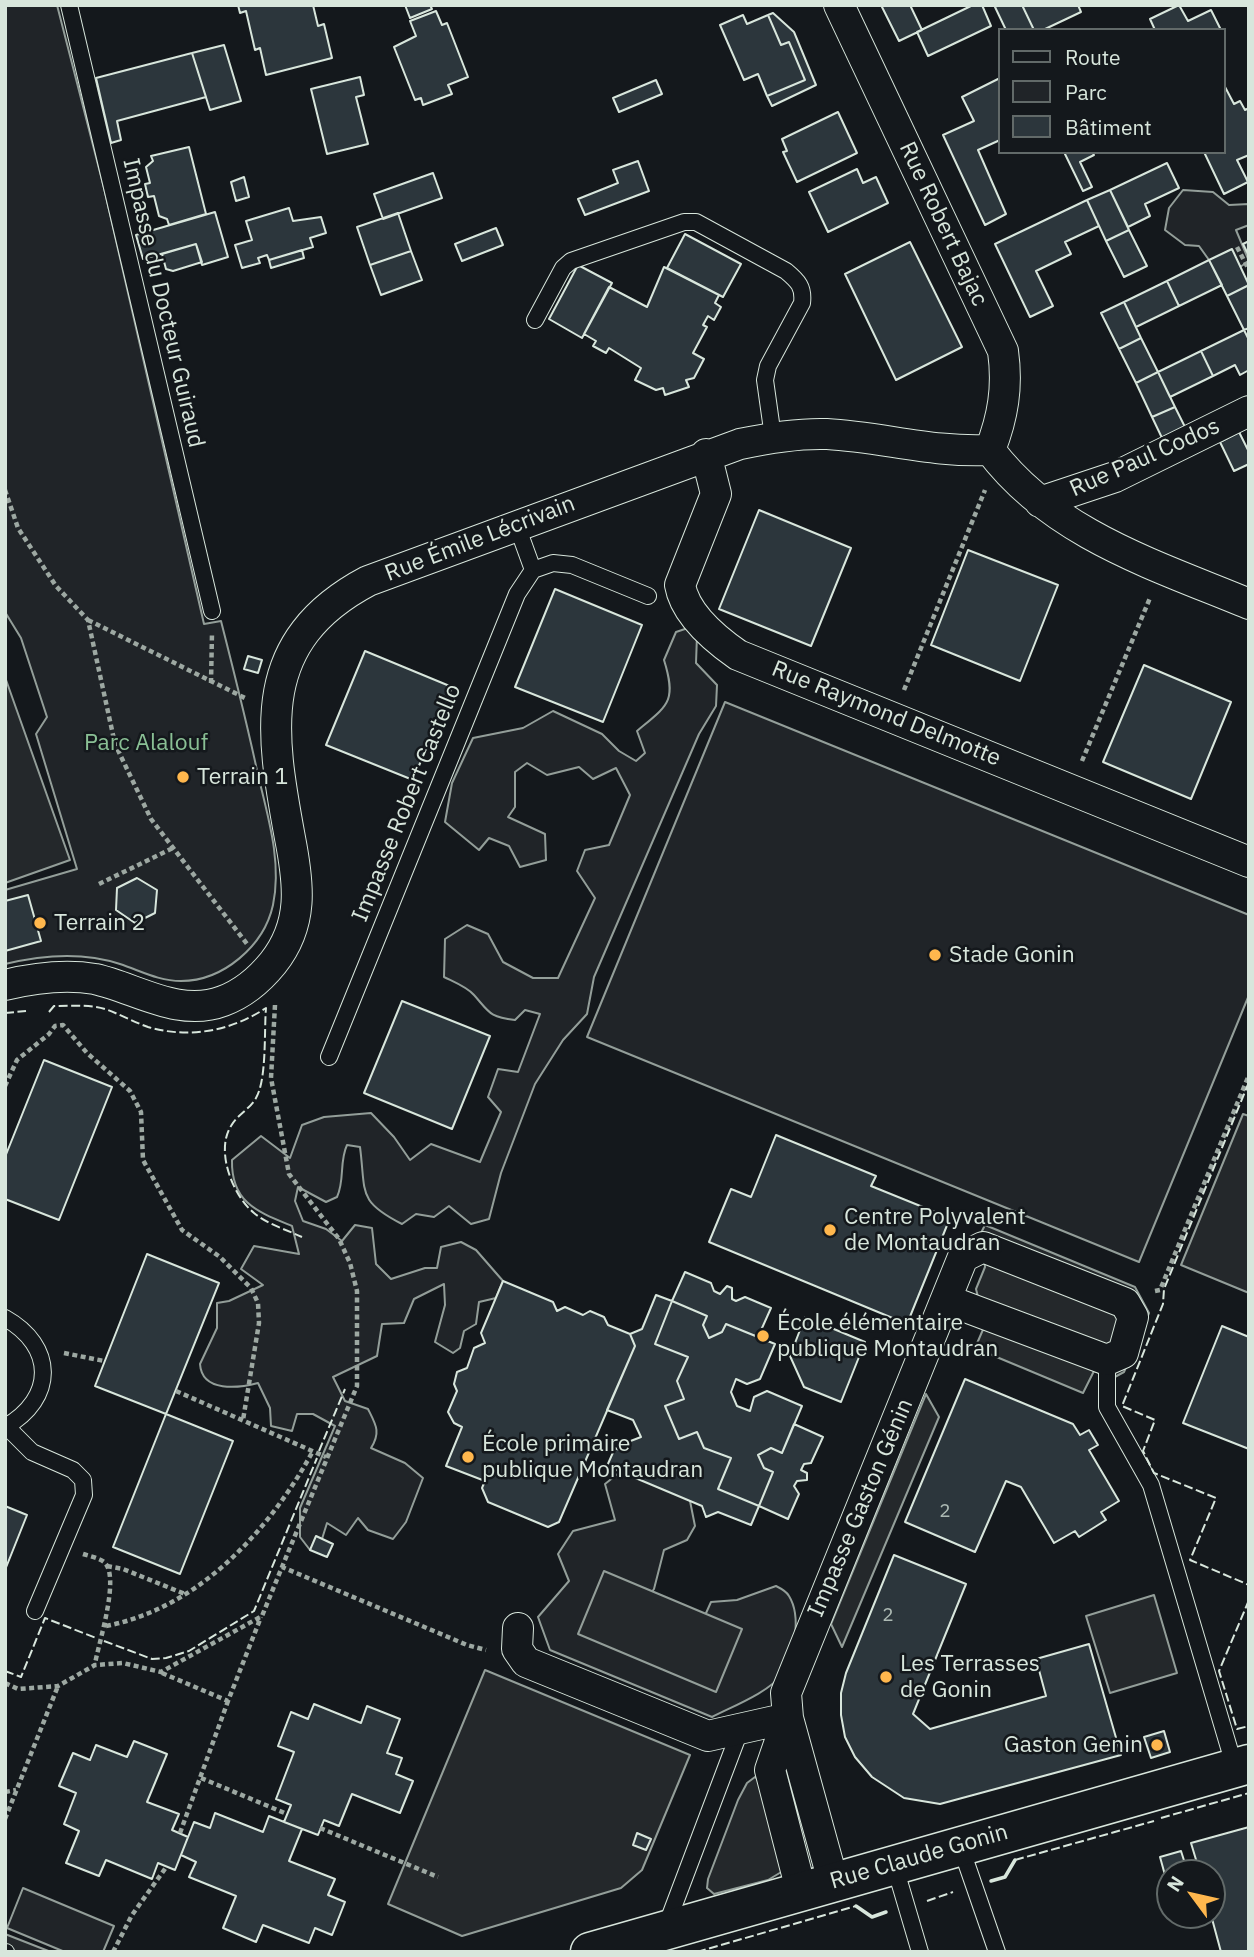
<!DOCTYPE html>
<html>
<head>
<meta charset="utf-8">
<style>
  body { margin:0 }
  #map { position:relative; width:1254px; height:1957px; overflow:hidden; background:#14181c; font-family:"IBM Plex Sans",sans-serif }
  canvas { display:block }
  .frame { position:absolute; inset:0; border:7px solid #d8e6dc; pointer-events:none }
  .legend { position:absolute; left:998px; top:28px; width:228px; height:126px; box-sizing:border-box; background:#14181c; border:2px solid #626a69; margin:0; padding:9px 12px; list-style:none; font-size:21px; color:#d8e6dc }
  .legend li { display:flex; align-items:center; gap:14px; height:35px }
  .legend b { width:35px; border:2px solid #626a69 }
  .north { position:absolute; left:1156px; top:1859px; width:70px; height:70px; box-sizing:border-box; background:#14181c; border:2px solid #626a69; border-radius:50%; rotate:303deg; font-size:19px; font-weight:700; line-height:28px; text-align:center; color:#d8e6dc }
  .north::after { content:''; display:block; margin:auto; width:24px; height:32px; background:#ffb74d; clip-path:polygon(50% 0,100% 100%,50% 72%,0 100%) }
</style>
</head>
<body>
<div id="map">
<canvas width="1254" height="1957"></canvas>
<div class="frame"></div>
<ul class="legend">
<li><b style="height:9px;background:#14181c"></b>Route</li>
<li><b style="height:19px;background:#202428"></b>Parc</li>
<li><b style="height:19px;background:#2c363c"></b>Bâtiment</li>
</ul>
<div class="north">N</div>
</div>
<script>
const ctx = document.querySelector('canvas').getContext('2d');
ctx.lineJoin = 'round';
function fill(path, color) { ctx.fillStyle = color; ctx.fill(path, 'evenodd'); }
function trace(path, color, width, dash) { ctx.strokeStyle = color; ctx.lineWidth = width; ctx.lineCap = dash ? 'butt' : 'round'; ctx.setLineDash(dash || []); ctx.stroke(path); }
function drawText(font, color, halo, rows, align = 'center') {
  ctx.font = font + ' "IBM Plex Sans",sans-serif'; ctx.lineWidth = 5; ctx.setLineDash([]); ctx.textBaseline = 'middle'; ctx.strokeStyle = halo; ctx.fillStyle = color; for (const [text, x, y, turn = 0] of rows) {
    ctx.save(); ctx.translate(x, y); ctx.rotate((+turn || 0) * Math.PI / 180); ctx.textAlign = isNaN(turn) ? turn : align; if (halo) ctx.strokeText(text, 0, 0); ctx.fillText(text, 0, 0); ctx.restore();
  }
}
const green = new Path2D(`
  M5,5H57L104,188L204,624L221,621C234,672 247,723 258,775C268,817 282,862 273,905C264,946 223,981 181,981C159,981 141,971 120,964C84,952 42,955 5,964V890L77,869L36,734L47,717L21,638L5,612Z
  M1183,190L1213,192L1229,205L1249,204V225L1236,230L1249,261L1240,267L1209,260L1199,246L1185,245L1165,230L1169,208Z
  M688,628L697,635L696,663L717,685L716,706L699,734L594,977L587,1014L563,1040L535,1084L501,1173L489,1219L471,1224L449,1206L434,1217L416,1214L402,1224C357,1201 366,1193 360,1147L347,1145C339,1162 345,1180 337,1197L326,1202L298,1187L295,1201L303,1221L326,1229L342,1241L355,1225L372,1228L376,1264L391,1279L425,1268H437L441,1247L461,1242L476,1250L503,1281L496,1298L479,1302L476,1324L464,1331L460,1348L453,1353L435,1342L445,1305L444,1284L414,1299L404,1323L382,1324L377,1356L333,1377L345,1401L368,1409C376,1425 381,1432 371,1448L405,1463L423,1478L406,1522L393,1539L368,1530L358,1518L346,1535L327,1523L322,1539L310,1550L300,1537V1508L335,1426L313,1414H297L292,1431L271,1426L270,1408L258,1383C239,1388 202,1393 200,1364L217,1328V1303L229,1301L263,1285L241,1269L254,1246L299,1254L292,1226C258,1212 231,1203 232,1160L261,1136L290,1158L302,1125L324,1117L371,1113L394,1137L410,1160L431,1144L480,1162L501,1112L488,1097L498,1069L518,1072L540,1014L525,1010L515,1020C489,1017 490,1013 474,995C467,987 454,982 444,977L445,939L467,925L488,934L503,962L533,978H558L595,898L577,871L585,850L609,845L630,795L616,768L593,779L579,767L547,775L527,763L515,772V807L508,817L545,834L546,860L520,867L509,846L489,838L479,850L445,822L452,783L473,738L523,728L553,711L602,734L619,751L636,761L645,753L637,731C668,705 677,702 664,660L676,632Z
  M725,702L1249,915V995L1139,1262L587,1037Z
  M620,1472H673L687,1486L695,1526L687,1540L664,1550L654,1589L637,1612L689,1651L711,1602L737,1600L776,1586C780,1588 787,1592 789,1596C802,1617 794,1655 782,1674C770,1692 731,1707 712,1717L550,1650L538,1617L569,1581L558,1554L573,1531L615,1520L605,1484Z
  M23,1888L114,1926L103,1952H65L7,1928Z`);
fill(green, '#202428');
trace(green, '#939e99', 2);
const parking = new Path2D(`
  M5,677L70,860L5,883Z
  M1243,1114L1249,1116V1293L1181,1265Z
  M985,1225L1135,1287L1149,1313L1124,1372L1113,1378L1094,1371L1083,1393L975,1348L985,1325L976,1289L985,1267L981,1233Z
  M926,1394L939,1417L842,1647L831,1624Z
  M604,1571L742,1629L716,1692L578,1634Z
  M1154,1595L1177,1673L1110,1693L1086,1616Z
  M485,1670L690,1755L642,1870L621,1888L462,1936L388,1904Z
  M755,1777L759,1780L783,1871L768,1880L714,1894L707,1888L708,1879L738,1800L747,1783Z
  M5,1934L51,1952H5Z`);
fill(parking, '#24282b');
trace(parking, '#939e99', 2);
const building = new Path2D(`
  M238,5H313L318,26L324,24L332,58L266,75L260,48L255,50L246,11L240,13Z
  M405,5H430L432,9L410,18Z
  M881,5H910L922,30L899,41Z
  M973,5H982L991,26L928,56L917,32Z
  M999,5H1022L1034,30H1006L995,7Z
  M1022,5H1078L1081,12L1043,30H1034Z
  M1179,5L1188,21L1211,10L1221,30H1155L1150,19Z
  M436,11L442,25L447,23L468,77L448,85L452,94L423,105L421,98L415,100L394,47L416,36L410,21Z
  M773,13L794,32L816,85L772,106L767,96L805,80L789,42L781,45L768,15Z
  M743,15L747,24L768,15L781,45L789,42L805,80L767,96L758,74L744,80L720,25Z
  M224,45L241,101L210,110L192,53Z
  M192,53L206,97L117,121L121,140L111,143L96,78Z
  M360,77L364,95L356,97L368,144L327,154L311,89Z
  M1000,78V140L978,150L1006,214L985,225L943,135L974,121L962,97Z
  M656,80L662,94L619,112L613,98Z
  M1224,85L1234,104L1240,101L1245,110L1249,108V155L1237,160L1248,182L1224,194L1204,152H1224Z
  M838,112L857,153L797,182L783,152L787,151L782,139Z
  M189,147L206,214L169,225L167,219L159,216L154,196L148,197L145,184L150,183L146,167L153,161L151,156Z
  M1064,152H1092L1094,155L1080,162L1092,187L1083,191Z
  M638,161L649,191L585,215L578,199L618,183L613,170Z
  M1167,163L1179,188L1145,204L1150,216L1128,227L1110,190Z
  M857,169L863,183L876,177L888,203L828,232L809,192Z
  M433,173L442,198L383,219L374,194Z
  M244,177L249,197L236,201L231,182Z
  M1110,190L1129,230L1106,241L1087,200Z
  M1087,200L1099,226L1065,242L1071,254L1036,271L1053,306L1030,317L995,244Z
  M289,208L293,221L321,217L326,233L310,238L313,247L269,260L267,255L258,258L260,263L242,268L235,245L252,240L246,221Z
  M215,212L228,257L202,265L196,244L143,259L136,235Z
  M398,213L411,251L370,265L357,227Z
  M496,228L503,245L462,261L455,244Z
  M1129,230L1147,266L1124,277L1106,241Z
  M685,234L741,264L723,297L667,268Z
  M1249,241V256L1243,244Z
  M910,242L962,347L896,380L845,274Z
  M196,244L202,262L173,271L166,269L162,254Z
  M1232,249L1249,285L1227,296L1209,260Z
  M302,250L304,258L271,268L269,260Z
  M411,251L422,280L381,295L370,265Z
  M1209,260L1222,285L1179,306L1167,281Z
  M578,265L612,283L582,338L549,319Z
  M664,267L719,295L715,303L721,307L714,320L708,316L703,325L707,327L693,353L704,359L694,378L686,380L689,387L665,395L663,388L656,390L635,380L641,368L609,348L606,353L593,346L596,341L584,334L609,287L647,307Z
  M1167,281L1179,306L1136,327L1124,302Z
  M1249,285V328L1244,330L1227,296Z
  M1124,302L1141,338L1119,349L1101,313Z
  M1244,330L1249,340V370L1240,375L1235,365L1213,376L1201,351Z
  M1141,338L1158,372L1136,383L1119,349Z
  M1201,351L1213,376L1170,397L1158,372Z
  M1158,372L1175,407L1152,417L1136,383Z
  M1175,407L1186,429L1163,440L1152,417Z
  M1239,432L1249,452V464L1234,471L1220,442Z
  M759,510L851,548L811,646L719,609Z
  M968,550L1058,585L1020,681L931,645Z
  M555,589L642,625L603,722L515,687Z
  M365,651L452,687L413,780L326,745Z
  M248,656L262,660L258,673L244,669Z
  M1144,665L1231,702L1191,799L1103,762Z
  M137,878L157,890L155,913L135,923L116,910L117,888Z
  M28,895L41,941L5,951V901Z
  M402,1001L490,1036L452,1129L364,1093Z
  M44,1060L112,1087L59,1220L5,1199V1157Z
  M776,1135L876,1176L871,1186L950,1218L907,1324L709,1242L731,1189L751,1197Z
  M147,1254L219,1283L166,1414L95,1386Z
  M685,1272L711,1283L714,1291L720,1294L727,1286L732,1288V1299L736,1301L745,1297L771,1308L758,1337L726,1324L722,1332L709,1338L703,1325L707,1316L672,1301Z
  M503,1281L553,1302L557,1311L565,1307L583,1315L590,1311L604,1317L608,1325L630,1334L635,1346L559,1522L548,1527L488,1502L482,1488L485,1481L446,1466L462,1427L454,1423L448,1412L457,1391L454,1384L457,1372L467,1368L474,1348L485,1343L481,1333Z
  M656,1295L672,1301L655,1344L688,1357L677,1381L684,1399L665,1406L679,1439L697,1432L704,1448L731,1458L718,1489L759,1506L751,1525L718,1512L706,1517L702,1506L607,1466L615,1448L624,1452L628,1442L641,1437L633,1420L607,1410L635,1346L630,1334L642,1329Z
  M672,1301L707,1316L703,1325L709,1338L722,1332L726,1324L775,1344L760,1379L747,1384L736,1379L731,1392L737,1406L750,1411L754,1397L767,1391L802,1406L782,1453L771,1448L758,1455L764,1468L773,1472L759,1506L718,1489L731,1458L704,1448L697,1432L679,1439L665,1406L684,1399L677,1381L688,1357L655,1344Z
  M805,1317L865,1342L841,1402L804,1387L790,1356Z
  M1222,1326L1249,1337V1449L1183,1423Z
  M965,1379L1073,1424L1080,1435L1089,1430L1098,1445L1089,1450L1119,1501L1101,1512L1106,1520L1079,1537L1075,1531L1054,1543L1021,1487L1006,1481L975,1552L905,1522Z
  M166,1414L233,1441L180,1574L113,1547Z
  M794,1424L823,1437L811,1463L804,1464L801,1470L807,1473V1480L797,1481L794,1486L799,1494L788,1519L759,1506L773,1472L764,1468L758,1455L771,1448L782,1453Z
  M5,1506L27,1515L5,1570Z
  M316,1536L333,1544L327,1557L310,1550Z
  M894,1555L966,1584L913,1714L930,1729L1046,1696L1036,1659L1089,1644L1121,1755L940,1804L904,1798L872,1777L855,1757L845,1737L841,1715V1693L846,1673Z
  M314,1704L361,1723L367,1706L400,1719L387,1753L402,1758L396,1774L413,1781L400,1813L352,1794L339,1826L324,1820L318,1835L284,1822L291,1805L276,1799L294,1752L278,1746L291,1712L308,1719Z
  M1164,1731L1170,1752L1151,1758L1144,1737Z
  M134,1741L167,1754L147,1802L179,1814L172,1830L188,1837L175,1870L158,1863L152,1879L106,1860L99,1876L66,1863L79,1831L64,1824L76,1793L59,1786L73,1753L90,1760L96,1745L127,1757Z
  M215,1813L263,1832L269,1816L302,1829L289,1861L335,1879L328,1895L345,1902L332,1935L315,1928L309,1943L263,1925L256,1942L223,1928L236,1896L189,1877L196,1862L181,1855L194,1822L210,1828Z
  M1249,1827V1952H1221L1211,1915L1212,1873H1200L1191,1843Z
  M637,1833L651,1839L646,1850L633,1845Z
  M1181,1851L1188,1873H1170L1168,1886L1160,1857Z`);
fill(building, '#2c363c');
trace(building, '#d8e6dc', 2);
const lane = new Path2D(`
  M69,5L212,611
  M535,320L563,268L571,261L684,222H696L786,271C798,281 804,287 802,303L768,366L765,380L773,437
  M533,570L553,563L572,565L648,596
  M329,1057L517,594L533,570L517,526
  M5,1318C55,1346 56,1398 5,1427
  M1107,1360V1407L1151,1485L1235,1768
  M7,1427L32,1452L73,1470L83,1480L84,1495L35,1611
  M960,1845L997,1952
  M894,1864L920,1952
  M665,1929L741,1728
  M5,1952H6`);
const street = new Path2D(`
  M839,5L1003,351C1008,387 1003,417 990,450
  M990,450C1053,534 1155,565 1249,604
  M706,454L716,494L680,585C685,614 715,639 738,655L1249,862
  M1040,502L1115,477L1249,411
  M5,985C34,978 65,974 95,979C136,988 179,1018 223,1001C242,994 260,979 273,963C304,924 299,884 290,838C270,730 255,641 368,581L740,444C768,438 798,433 827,434C882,437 934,453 990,450
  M518,1628L517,1649L526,1662L708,1736L788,1718
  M788,1718L770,1770L801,1890
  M833,1881L788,1718L786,1693L963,1257L983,1247L1125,1303L1133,1317L1123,1353L1107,1360L947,1300`);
const secondary = new Path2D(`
  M590,1952L1249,1764`);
trace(lane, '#d8e6dc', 18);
trace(street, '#d8e6dc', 32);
trace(secondary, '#d8e6dc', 41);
trace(new Path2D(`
  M1237,247L1249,270
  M5,490L18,528L33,551L56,586L88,620L115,744L151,819L247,944
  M88,620L247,699
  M211,683L212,633
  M904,690L985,490
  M1082,761L1150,598
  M99,884L173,848
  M275,1005L271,1078L289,1174L339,1239L350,1263L357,1291V1386L282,1567
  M5,1086L17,1060L49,1034L55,1026L63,1025L87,1053L130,1091L141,1112L143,1160L182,1230L220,1257L251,1288L258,1303L259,1323L243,1420
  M1155,1291L1160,1290L1249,1075
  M64,1353L104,1361
  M176,1391L326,1457
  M83,1554C89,1556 99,1558 104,1562C121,1576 98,1645 95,1664
  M107,1566L123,1569L185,1594
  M106,1626C199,1608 269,1531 313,1451
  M162,1673L228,1701L261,1617
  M5,1683L18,1689L58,1686L95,1665L123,1663L161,1672L262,1616L282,1567L467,1645L486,1650
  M201,1778L287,1814
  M5,1792L16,1790
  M5,1819L58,1686
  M320,1828L438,1877
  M180,1833L228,1701
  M113,1952L132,1915L167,1866`), '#9da8a2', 4.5, [5, 3.5]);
trace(lane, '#14181c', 16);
trace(street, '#14181c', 30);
trace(secondary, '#14181c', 38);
trace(new Path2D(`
  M49,1012L54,1006C72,1006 91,1004 108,1010C121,1015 134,1022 148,1027C189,1039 231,1031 266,1008C264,1031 267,1079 256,1098C250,1109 237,1115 231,1126C215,1151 233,1196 254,1213C267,1224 287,1230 302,1237
  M5,1013L26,1011
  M1249,1082L1164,1289L1163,1304L1122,1406L1155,1420L1143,1451L1154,1473L1216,1498L1190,1560L1249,1585
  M319,1451L345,1389
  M1249,1600L1219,1671L1237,1729L1249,1726
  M104,1641L152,1659L166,1658L189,1651L254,1611L317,1458
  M5,1671L21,1677L45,1618L96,1638
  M1161,1818L1249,1793
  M1015,1860L1154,1821
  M927,1901L953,1892
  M697,1952L856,1906`), '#d8e6dc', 2, [9, 3.5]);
trace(new Path2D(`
  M991,1881L1005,1877L1015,1860
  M856,1906L872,1917L886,1912`), '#d8e6dc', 3.5);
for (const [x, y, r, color] of [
  [183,777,7,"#ffb74d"],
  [40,923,7,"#ffb74d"],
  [935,955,7,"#ffb74d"],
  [830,1230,7,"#ffb74d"],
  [763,1336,7,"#ffb74d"],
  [468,1457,7,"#ffb74d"],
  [886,1677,7,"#ffb74d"],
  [1157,1745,7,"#ffb74d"]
]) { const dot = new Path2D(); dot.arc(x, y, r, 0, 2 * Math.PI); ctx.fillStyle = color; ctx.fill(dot); trace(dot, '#14181c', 2.5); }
drawText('19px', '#adbab4', null, [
  ["2",945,1512],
  ["2",888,1616]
]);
drawText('23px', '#d8e6dc', '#14181c', [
  ["Rue Robert Bajac",943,224,65],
  ["Impasse du Docteur Guiraud",163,303,77],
  ["Rue Paul Codos",1145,458,-24],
  ["Rue Émile Lécrivain",480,539,-21],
  ["Rue Raymond Delmotte",886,714,22],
  ["Impasse Robert Castello",407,803,-68],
  ["Impasse Gaston Génin",861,1508,-67],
  ["Rue Claude Gonin",919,1857,-16]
]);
drawText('23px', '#8ac095', '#14181c', [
  ["Parc Alalouf",146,743]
]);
drawText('23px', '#d8e6dc', '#14181c', [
  ["Terrain 1",197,777],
  ["Terrain 2",54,923],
  ["Stade Gonin",949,955],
  ["Centre Polyvalent",844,1217],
  ["de Montaudran",844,1243],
  ["École élémentaire",777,1323],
  ["publique Montaudran",777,1349],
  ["École primaire",482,1444],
  ["publique Montaudran",482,1470],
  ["Les Terrasses",900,1664],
  ["de Gonin",900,1690],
  ["Gaston Genin",1143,1745,"right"]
], 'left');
</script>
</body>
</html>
